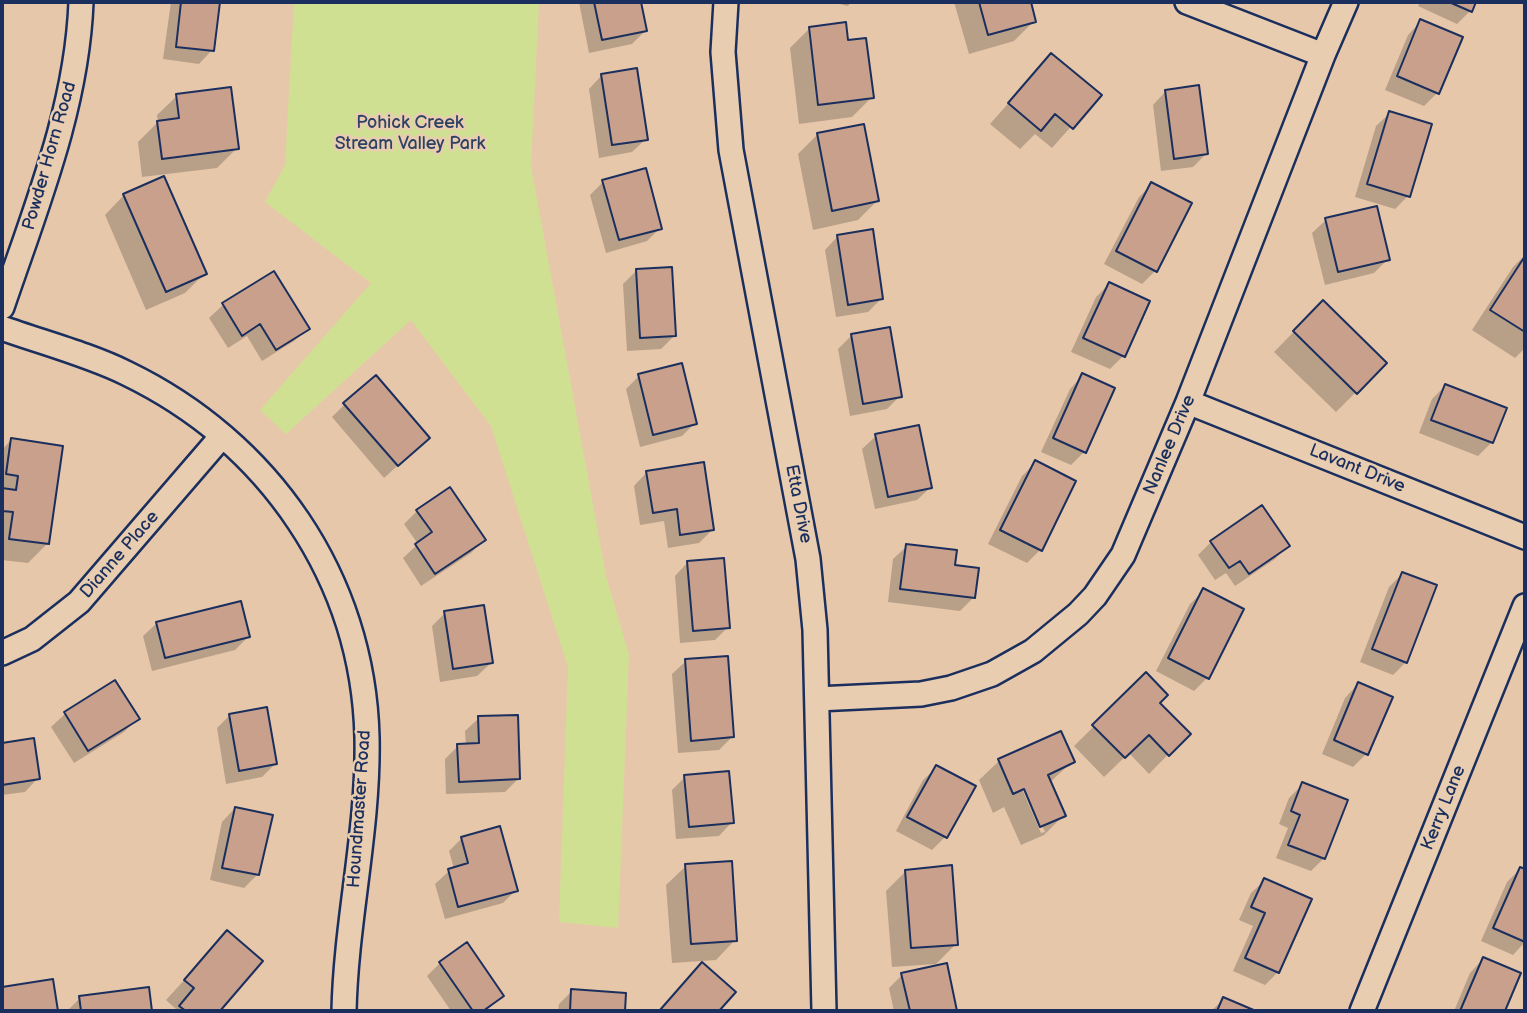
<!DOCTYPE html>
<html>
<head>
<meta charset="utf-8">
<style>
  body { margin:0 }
  #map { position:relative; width:1527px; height:1013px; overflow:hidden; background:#e7c7aa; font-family:"Balsamiq Sans",sans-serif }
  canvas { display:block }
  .frame { position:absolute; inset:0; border:4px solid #1b2f5e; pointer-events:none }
</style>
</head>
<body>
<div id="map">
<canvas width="1527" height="1013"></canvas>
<div class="frame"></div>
</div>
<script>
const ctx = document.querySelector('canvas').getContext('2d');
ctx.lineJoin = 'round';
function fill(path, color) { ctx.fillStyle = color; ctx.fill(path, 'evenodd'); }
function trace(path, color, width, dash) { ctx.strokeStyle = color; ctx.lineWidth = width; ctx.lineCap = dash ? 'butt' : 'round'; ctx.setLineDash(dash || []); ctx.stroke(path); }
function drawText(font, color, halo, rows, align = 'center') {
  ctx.font = font + ' "Balsamiq Sans",sans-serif'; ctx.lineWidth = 5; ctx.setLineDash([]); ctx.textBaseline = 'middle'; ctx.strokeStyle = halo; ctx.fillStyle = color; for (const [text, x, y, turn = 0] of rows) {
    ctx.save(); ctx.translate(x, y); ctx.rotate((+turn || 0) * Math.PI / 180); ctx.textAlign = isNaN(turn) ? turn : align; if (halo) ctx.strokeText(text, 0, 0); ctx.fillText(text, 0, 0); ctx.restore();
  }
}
fill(new Path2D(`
  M294,2H539L531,166L606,576L629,655L618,928L559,922L568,667L491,426L411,320L286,434L260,410L371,283L265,202L285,165Z`), '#d0e093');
fill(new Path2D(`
  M171,2H218L212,50L199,64L163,59Z
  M579,2H639L645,31L632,44L589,53Z
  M832,2H851L848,6Z
  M954,2H1029L1034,21L1014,41L969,54Z
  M1420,2H1474L1470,11L1457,24L1418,6Z
  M1421,21L1437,93L1424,106L1385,90L1408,35Z
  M810,28L847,42L872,97L852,117L799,124L790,48Z
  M1051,55L1099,95L1052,148L1035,134L1020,149L990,124Z
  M602,75L646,139L632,152L599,158L589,89Z
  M1166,91L1206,154L1193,167L1161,171L1153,105Z
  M177,96L237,148L217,168L142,177L138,142L158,122L157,115Z
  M1390,113L1408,196L1395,209L1355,197L1376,126Z
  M818,134L877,201L858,220L813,230L798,154Z
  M603,182L660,228L647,241L606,253L590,195Z
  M1152,184L1155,271L1142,284L1104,264L1139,197Z
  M124,195L205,273L185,293L146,310L105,215Z
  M1326,220L1388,259L1374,273L1325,285L1312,233Z
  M838,236L881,299L868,312L836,317L825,250Z
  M1525,255V348L1515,358L1472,330L1513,267Z
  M637,270L674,336L661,349L627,351L623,284Z
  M273,273L308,328L294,341L262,361L247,336L228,348L209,318L223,305Z
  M1109,284L1123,356L1110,369L1071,352L1096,297Z
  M1323,302L1385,363L1336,412L1274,352Z
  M851,336L900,396L887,409L850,416L838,349Z
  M1083,375L1113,389L1084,452L1071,465L1041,452L1070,389Z
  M639,376L695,423L682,436L640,447L626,389Z
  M1445,386L1505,409L1491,443L1478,456L1419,433L1432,399Z
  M345,404L428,438L384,478L332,417Z
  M876,436L931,487L917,500L875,509L862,449Z
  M11,440L47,544L28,563L2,560V450Z
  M1035,463L1040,550L1027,563L988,544L1022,476Z
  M647,472L712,530L699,543L668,548L664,521L640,525L634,486Z
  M417,511L484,540L471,553L421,586L403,558L418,544L404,524Z
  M1211,542L1288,545L1275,559L1235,586L1226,573L1215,580L1198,555Z
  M907,546L953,566L973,598L960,611L888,602L893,559Z
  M688,562L728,627L715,640L680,643L675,576Z
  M1402,574L1406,662L1393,675L1360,662L1389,587Z
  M1203,591L1207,678L1194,691L1156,671L1190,604Z
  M445,613L491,663L477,676L440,682L432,626Z
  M157,623L248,637L235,650L152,671L143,636Z
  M686,661L732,737L719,750L678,753L672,674Z
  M1146,675L1158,703L1188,734L1149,774L1129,753L1104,777L1074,746Z
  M114,682L137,719L124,732L74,763L51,727L65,714Z
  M1358,684L1366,754L1353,767L1322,754L1345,698Z
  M230,715L275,764L262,777L226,784L217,728Z
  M479,718L518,779L505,792L446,794L445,759L458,746H466L465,731Z
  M33,740L38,778L25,792L2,795V745Z
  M999,761L1072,762L1049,783L1064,815L1044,835L1021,845L1004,807L993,813L979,780ZM1022,780L1045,832L1041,833L1019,782Z
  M937,767L945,837L932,850L896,831L923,780Z
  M685,777L732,822L719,836L676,839L672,790Z
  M1303,784L1324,858L1311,871L1276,858L1288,828L1279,824L1289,798Z
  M235,808L258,874L244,888L210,880L222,822Z
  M462,838L516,890L503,903L445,919L435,884L449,871L454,869L449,851Z
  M686,866L735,940L716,960L672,963L666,885Z
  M1520,869L1525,871V942L1513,955L1481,941L1507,882Z
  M906,871L956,944L936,964L892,967L886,891Z
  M1265,880L1278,972L1265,985L1233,971L1253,926L1239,920L1251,893Z
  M227,933L260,961L217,1011H174L176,1009L166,1000Z
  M1483,959L1518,974L1503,1011H1454L1470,973Z
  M440,963L502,996L486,1011H451L427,976Z
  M946,965L956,1011H894L889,988L902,975Z
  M147,989L150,1011H67L80,998Z
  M572,991L624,994L623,1011H558L559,1004Z
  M1224,999L1252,1011H1211Z`), '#0003');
const building = new Path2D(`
  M181,2H220L214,51L176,47Z
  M594,2H641L647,31L602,40Z
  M979,2H1031L1036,22L988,35Z
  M1449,2H1476L1472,12Z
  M1420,19L1463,37L1439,94L1397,76Z
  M846,22L848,40L866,38L874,98L818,105L809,27Z
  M1051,53L1102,95L1073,129L1055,114L1041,131L1008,103Z
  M637,68L648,140L612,145L601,74Z
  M1199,85L1208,154L1174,159L1165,90Z
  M231,87L239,149L162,159L157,121L179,118L176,94Z
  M1389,111L1432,124L1410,197L1367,184Z
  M864,124L879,201L832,211L817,133Z
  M646,168L662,229L619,240L602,180Z
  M164,176L207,274L166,292L123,194Z
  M1151,182L1192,203L1157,272L1116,251Z
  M1377,206L1390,260L1338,272L1325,218Z
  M873,229L883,299L848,305L837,235Z
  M1525,256V332L1490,310Z
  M672,267L676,336L640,338L636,269Z
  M274,271L310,329L276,350L260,324L242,336L222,303Z
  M1109,282L1150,301L1125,357L1083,338Z
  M1323,300L1387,363L1357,394L1293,331Z
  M890,327L902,397L863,404L851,334Z
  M682,363L697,424L653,435L638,374Z
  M1082,373L1115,388L1086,453L1053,438Z
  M376,375L430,438L398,466L343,403Z
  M1445,384L1507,408L1493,443L1431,420Z
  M919,425L932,488L888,497L875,434Z
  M11,438L63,446L49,544L9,539L13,512L2,511V488L16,490L18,476L6,474Z
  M1035,460L1076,481L1042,551L1000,530Z
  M704,462L714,530L680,535L677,509L653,513L646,471Z
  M450,487L486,540L435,574L415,544L432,532L416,510Z
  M1262,505L1290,546L1249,574L1240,561L1229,568L1210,541Z
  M906,544L957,550L955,565L979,568L975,598L900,589Z
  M724,558L730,628L693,631L687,561Z
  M1402,572L1437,585L1407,663L1372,649Z
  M1203,588L1244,609L1209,679L1168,658Z
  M241,601L250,637L165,658L156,622Z
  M484,605L493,663L453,669L444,611Z
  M728,656L734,737L691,741L685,659Z
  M1146,672L1168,695L1160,703L1191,734L1169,756L1149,735L1125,758L1092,725Z
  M115,680L140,719L88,751L64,712Z
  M1358,682L1393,697L1368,755L1334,740Z
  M267,707L277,764L239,771L229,714Z
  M518,715L520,779L459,782L457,744L479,743L478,716Z
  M1061,731L1075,762L1048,775L1066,816L1040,827L1024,789L1013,794L998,759Z
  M34,738L40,779L2,785V743Z
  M936,765L976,786L947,838L907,817Z
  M729,771L734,823L689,827L684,775Z
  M1302,782L1348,800L1325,859L1288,845L1300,815L1291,811Z
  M235,807L273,815L259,875L222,868Z
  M500,826L518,891L458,907L448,869L468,863L461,837Z
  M732,861L737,941L691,944L685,864Z
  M952,865L958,945L911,948L905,870Z
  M1520,867L1525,869V942L1493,928Z
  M1264,878L1312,899L1279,973L1245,958L1265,913L1251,907Z
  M227,930L263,961L220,1011H186L179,1006L194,988L184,980Z
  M467,942L504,996L483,1011H473L439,962Z
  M1483,957L1521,973L1505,1011H1460Z
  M702,962L736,992L719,1011H662L660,1010Z
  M947,963L957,1011H910L901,973Z
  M53,979L58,1011H2V987Z
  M149,987L152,1011H81L79,996Z
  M571,989L626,993L625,1011H570Z
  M1223,997L1256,1011H1217Z`);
fill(building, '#c8a08c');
trace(building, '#1b2f5e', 2);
const minor = new Path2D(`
  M726,2L723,52L731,150L808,559L815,630L824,1011
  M1187,2L1323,55
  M2,307C36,207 77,108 81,2
  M2,328C41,342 90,355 126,373C269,442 363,578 367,737C369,829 346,920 344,1011
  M1188,402L1525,537
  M2,653L32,639L79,602L222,436
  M817,699L921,694L951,688L992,674L1033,651L1078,614L1095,596L1123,555L1188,402L1323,55L1346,2
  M1362,1011L1525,606`);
trace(minor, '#1b2f5e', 28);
trace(minor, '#e9cdb0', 23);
drawText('18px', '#2d4163', '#e9cdb0', [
  ["Pohick Creek",410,123],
  ["Stream Valley Park",410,144]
]);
drawText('18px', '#1b2f5e', '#e9cdb0', [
  ["Powder Horn Road",50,156,-74],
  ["Nanlee Drive",1170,445,-67],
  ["Lavant Drive",1357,469,22],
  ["Etta Drive",798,504,79],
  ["Dianne Place",120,555,-49],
  ["Kerry Lane",1444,808,-68],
  ["Houndmaster Road",360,809,-86]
]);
</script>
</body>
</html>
